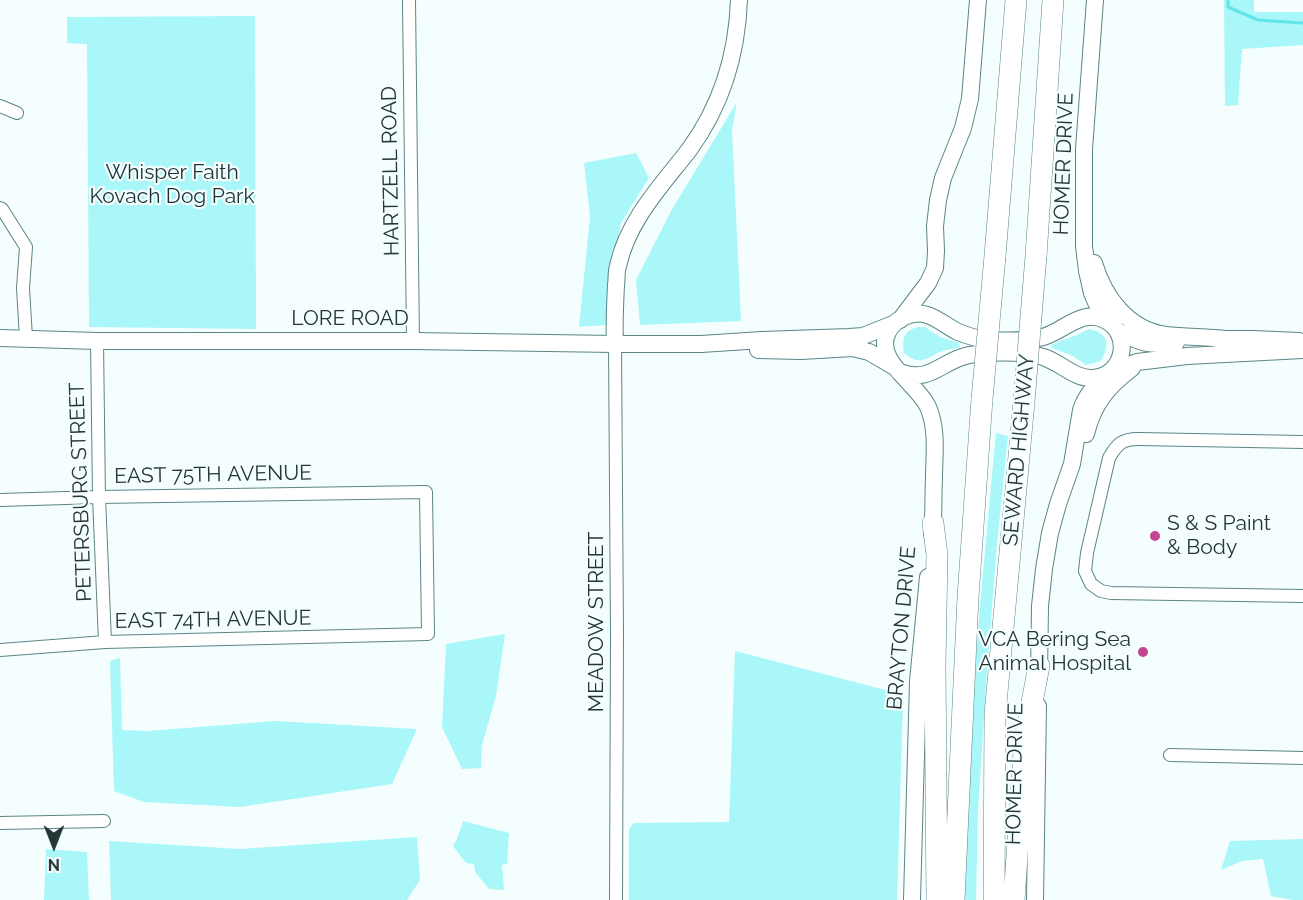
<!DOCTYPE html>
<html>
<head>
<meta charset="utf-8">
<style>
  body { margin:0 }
  #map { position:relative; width:1303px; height:900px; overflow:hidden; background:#f5fefe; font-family:Raleway,sans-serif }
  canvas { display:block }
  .north { position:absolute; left:24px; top:816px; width:60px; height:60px; -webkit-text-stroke:4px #f5fefe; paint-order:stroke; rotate:180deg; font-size:16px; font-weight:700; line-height:24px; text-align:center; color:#243636 }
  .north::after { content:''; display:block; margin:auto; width:21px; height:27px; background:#243636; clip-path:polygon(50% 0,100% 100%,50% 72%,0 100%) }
</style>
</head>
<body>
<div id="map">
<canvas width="1303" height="900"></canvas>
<div class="north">N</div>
</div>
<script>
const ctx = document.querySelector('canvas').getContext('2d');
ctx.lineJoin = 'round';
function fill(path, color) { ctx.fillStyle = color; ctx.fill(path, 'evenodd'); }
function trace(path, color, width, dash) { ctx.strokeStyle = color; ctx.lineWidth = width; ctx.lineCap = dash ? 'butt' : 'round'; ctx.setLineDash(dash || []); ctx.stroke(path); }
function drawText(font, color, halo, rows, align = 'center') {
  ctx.font = font + ' Raleway,sans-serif'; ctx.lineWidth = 4.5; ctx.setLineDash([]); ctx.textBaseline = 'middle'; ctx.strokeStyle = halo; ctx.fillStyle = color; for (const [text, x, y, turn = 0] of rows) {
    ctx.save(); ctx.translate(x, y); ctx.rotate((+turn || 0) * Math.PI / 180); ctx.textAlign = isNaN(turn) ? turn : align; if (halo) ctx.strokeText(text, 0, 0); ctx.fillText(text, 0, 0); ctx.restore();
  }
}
fill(new Path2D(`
  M1224,0H1254V12H1303V45L1242,49L1238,105L1225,106Z
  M255,16L256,329L89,327L87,44L67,43V17Z
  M737,102L732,130L741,321L640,325L636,280L671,211Z
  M636,153L649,178L621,223L616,252L609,265V295L606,325L579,327L590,216L584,163Z
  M919,327H925L940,337L959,343L960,347C954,349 946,349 940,352C925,359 920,366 904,353C902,338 904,330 919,327Z
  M1089,329C1109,333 1110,345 1101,361L1086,365L1073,356L1052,348L1051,345C1064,339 1075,337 1089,329Z
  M996,433L1008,436L997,544L987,671L978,809L976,900H964L971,719L981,594Z
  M505,634L496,696L482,745L481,768L462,769L442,727L446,644Z
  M735,651L897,693L903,703L897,900H629V829L634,823L729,822Z
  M120,658L122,730L147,731L275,721L417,729L392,784L240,807L144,802L114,791L110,661Z
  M463,821L509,833L507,864L502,865L504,890L489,889L475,872L474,864L466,863L453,846L457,839Z
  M417,837L420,880L407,900H111L109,841L240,849Z
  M1303,839V900H1293L1271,896L1263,859L1242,861L1221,870L1230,841Z
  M46,849L87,852L89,900H44Z`), '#a9f7f8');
trace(new Path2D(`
  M1228,0V7L1258,20L1303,23`), '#61e5e8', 3);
const street = new Path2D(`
  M409,0L413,341
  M0,106L17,113
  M0,208L2,209L26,247L23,288L26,338
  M97,341L99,497L105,642
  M615,344L617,634L616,900
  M1303,442L1138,439C1122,439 1117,444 1109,458L1087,553L1085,571L1091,584L1101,591L1111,593L1303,596
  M0,500L99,497L426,492L428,634L105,642L0,650
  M1170,755L1303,758
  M0,823L104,821`);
const secondary = new Path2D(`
  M1095,0L1084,149V246L1087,271L1092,293L1098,307L1110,323
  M1094,263C1104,297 1128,330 1166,335C1185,337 1206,337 1226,339
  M900,320L928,283L935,268L936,251L935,226L938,200L943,178L963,128L970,99L978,0
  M1117,331C1143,344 1147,345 1176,343
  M0,338L97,341H413L615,344H701L762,340L849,337L863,336L893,324
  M1217,339H1252L1299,341
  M615,344C614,324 615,305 616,285C617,279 616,272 618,266C628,220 661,186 689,150C722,105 737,55 739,0
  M758,350L801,351L853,348L869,352L893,366
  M1113,370L1137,362L1187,356L1303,350
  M899,372C930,382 936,366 962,357C980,351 1025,351 1043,357C1060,362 1075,379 1092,378C1124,377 1133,334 1105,320C1082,308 1064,331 1043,337C1026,341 1005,341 988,340C978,339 968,336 958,332C940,323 926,306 904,317C898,320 891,325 888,332C873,360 918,384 928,407C938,430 934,455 934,479C933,497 934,515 932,534
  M1086,434C1093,404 1108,386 1132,368
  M1039,677L1040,606L1044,569L1050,533L1058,504L1072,464L1081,410C1086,395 1095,386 1106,375
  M912,900L918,681L928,577
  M1035,900L1038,706`);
const highway = new Path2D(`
  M995,256L1016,0
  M1036,256L1053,0
  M933,523L937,555L935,665L937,900
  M954,900L968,597L982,399
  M994,900L995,714L1024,402
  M1014,900L1025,738L1039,666`);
trace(street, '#5b8585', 14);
trace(secondary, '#5b8585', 18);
trace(highway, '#5b8585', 22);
trace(street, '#fff', 12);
trace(secondary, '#fff', 16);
trace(highway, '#fff', 21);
const highwayBridge = new Path2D(`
  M982,399L995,256
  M1024,402L1036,256`);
trace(highwayBridge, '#5b8585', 22, []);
trace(highwayBridge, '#fff', 21);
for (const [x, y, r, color] of [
  [1155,536,6,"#c44591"],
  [1143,652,6,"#c44591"]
]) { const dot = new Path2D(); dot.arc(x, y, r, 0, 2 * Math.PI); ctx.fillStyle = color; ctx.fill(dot); trace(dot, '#f5fefe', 2); }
drawText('21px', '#243636', '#f5fefe', [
  ["HOMER DRIVE",1064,164,-88],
  ["HARTZELL ROAD",391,171,-91],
  ["LORE ROAD",350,319],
  ["SEWARD HIGHWAY",1019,450,-85],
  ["EAST 75TH AVENUE",213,475,-1],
  ["PETERSBURG STREET",81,492,-92],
  ["EAST 74TH AVENUE",213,620,-1],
  ["MEADOW STREET",597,622,-90],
  ["BRAYTON DRIVE",902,628,-85],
  ["HOMER DRIVE",1015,774,-89]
]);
drawText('21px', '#1b3233', '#f5fefe', [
  ["Whisper Faith",172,173],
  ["Kovach Dog Park",172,197]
]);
drawText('21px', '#243636', '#f5fefe', [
  ["S & S Paint",1167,524],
  ["& Body",1167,548],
  ["VCA Bering Sea",1131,640,"right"],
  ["Animal Hospital",1131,664,"right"]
], 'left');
</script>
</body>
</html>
